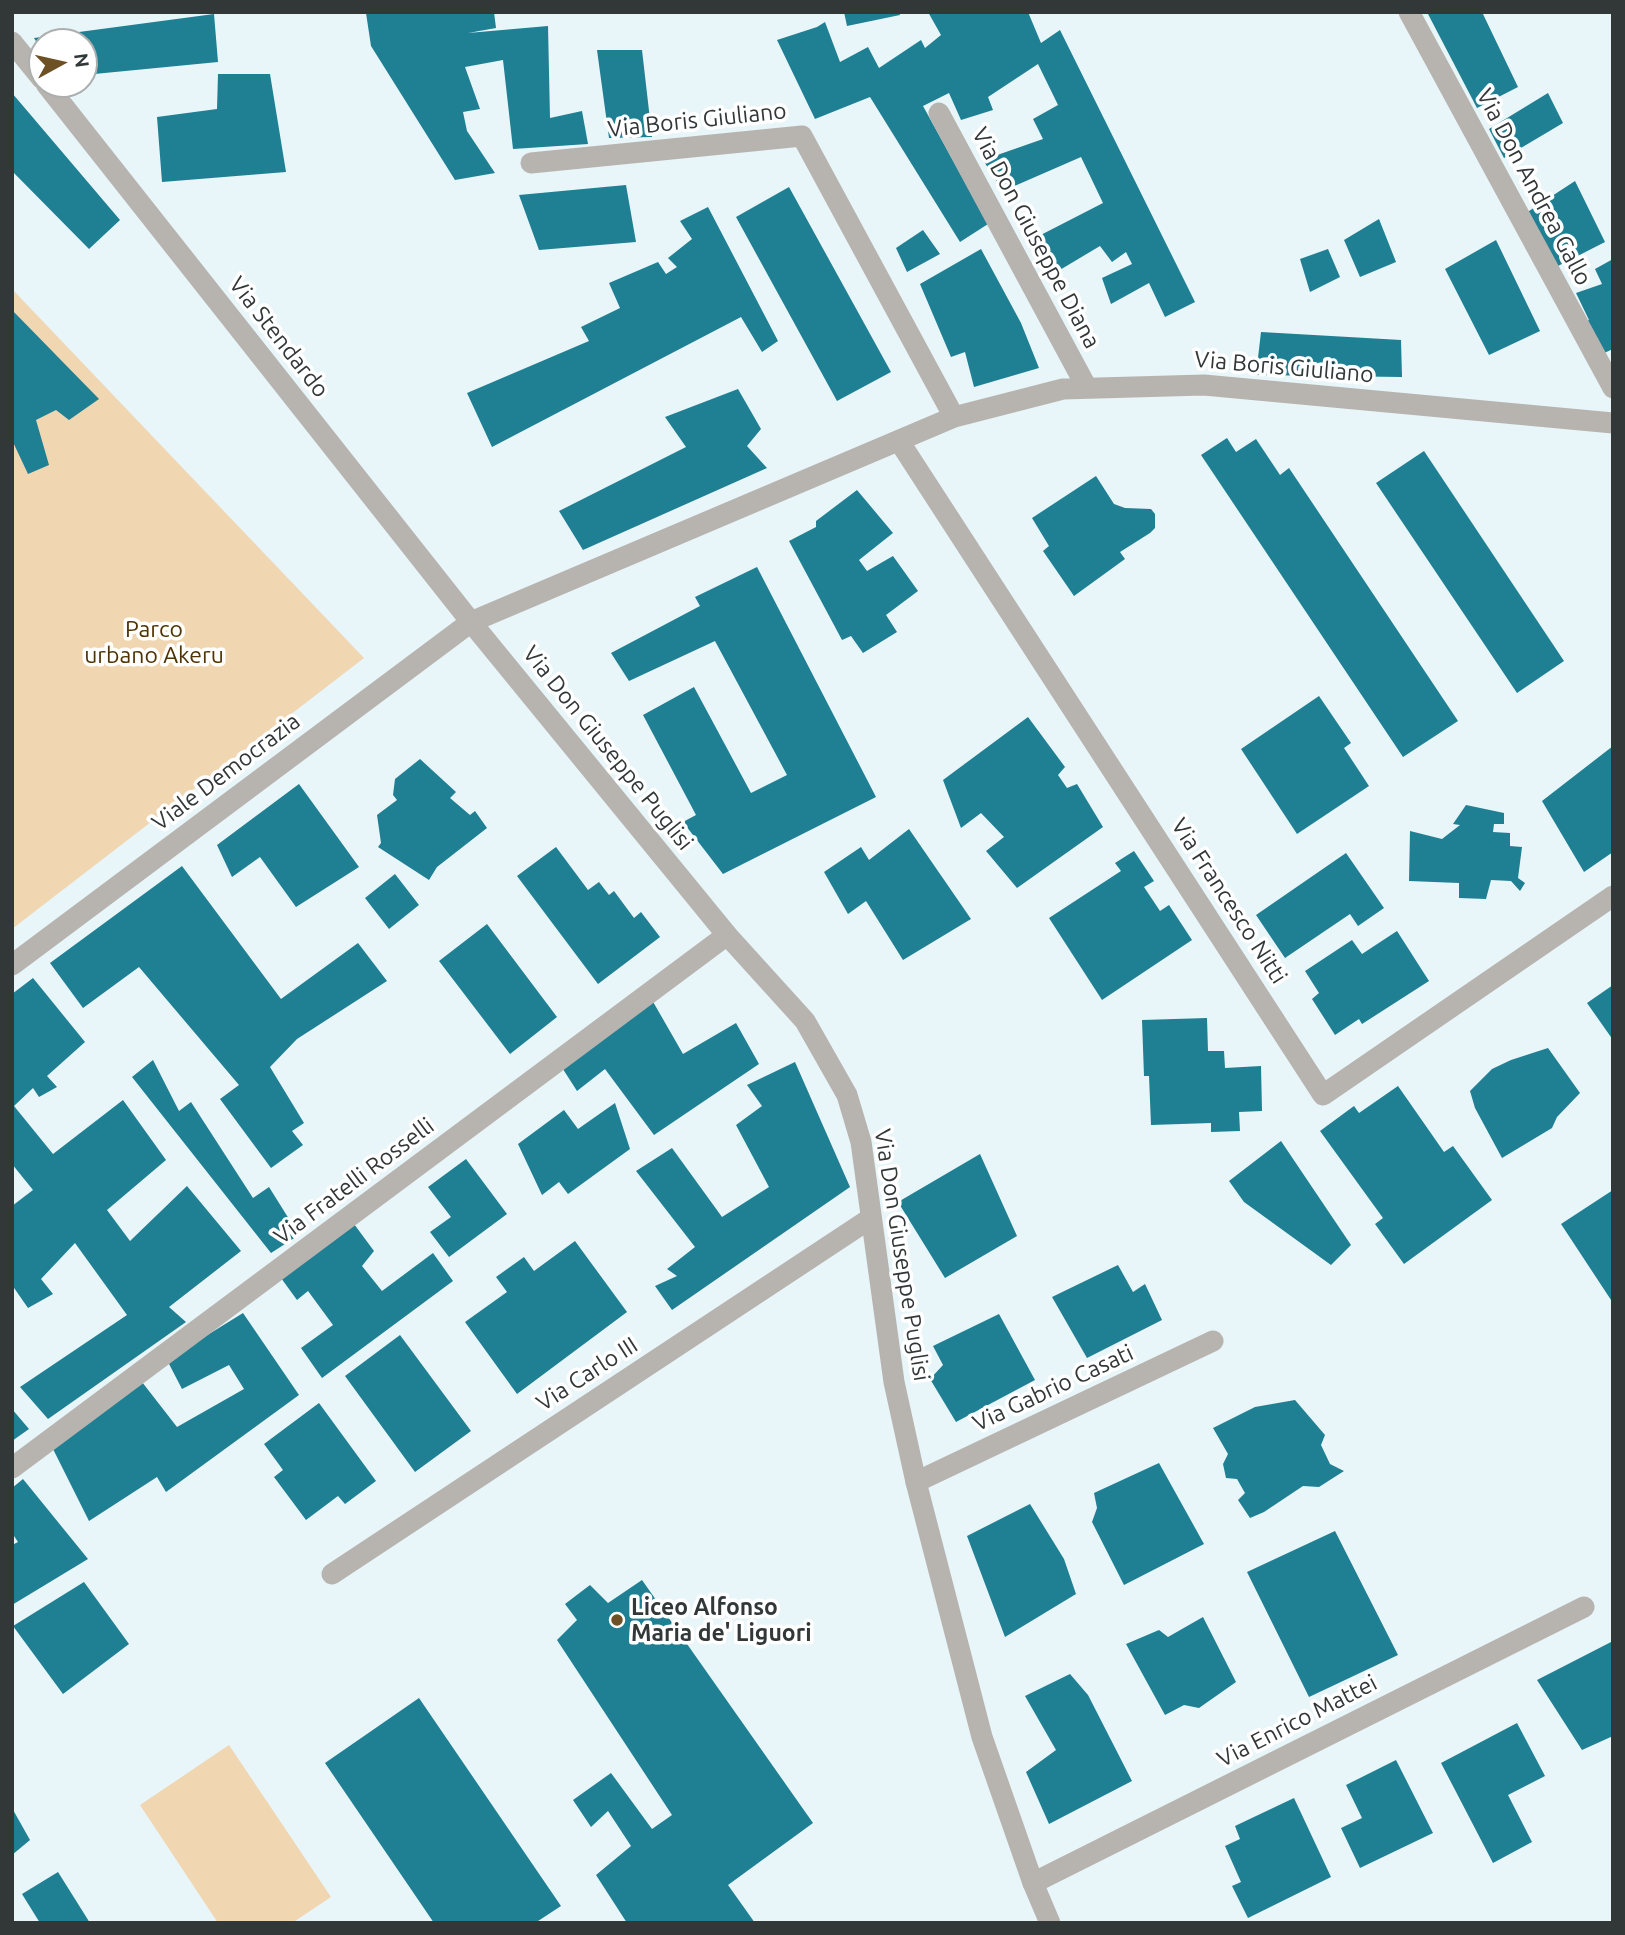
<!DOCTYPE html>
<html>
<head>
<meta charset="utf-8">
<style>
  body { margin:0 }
  #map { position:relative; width:1625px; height:1935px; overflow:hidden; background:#e8f5f9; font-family:Ubuntu,sans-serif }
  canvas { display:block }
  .frame { position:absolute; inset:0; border:14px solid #323738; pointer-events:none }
  .north { position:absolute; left:28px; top:28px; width:70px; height:70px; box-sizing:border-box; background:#fff; border:2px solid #adafaf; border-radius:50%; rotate:82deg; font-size:19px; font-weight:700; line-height:28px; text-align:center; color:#323738 }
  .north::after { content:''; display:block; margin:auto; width:24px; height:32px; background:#6e5025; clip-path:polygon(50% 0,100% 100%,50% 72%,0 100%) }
</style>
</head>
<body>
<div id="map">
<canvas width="1625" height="1935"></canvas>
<div class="frame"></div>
<div class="north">N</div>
</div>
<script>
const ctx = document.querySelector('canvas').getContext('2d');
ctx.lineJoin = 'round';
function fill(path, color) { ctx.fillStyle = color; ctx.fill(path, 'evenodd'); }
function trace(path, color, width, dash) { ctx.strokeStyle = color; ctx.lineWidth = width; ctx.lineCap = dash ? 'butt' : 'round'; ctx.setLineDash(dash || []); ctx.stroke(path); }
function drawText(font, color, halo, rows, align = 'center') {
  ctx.font = font + ' Ubuntu,sans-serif'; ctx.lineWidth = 7; ctx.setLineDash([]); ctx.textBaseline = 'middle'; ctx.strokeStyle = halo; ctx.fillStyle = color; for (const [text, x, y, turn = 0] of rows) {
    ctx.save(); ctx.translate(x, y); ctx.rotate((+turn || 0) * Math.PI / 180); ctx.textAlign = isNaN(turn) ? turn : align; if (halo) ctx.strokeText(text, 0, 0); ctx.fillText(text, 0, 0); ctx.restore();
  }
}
fill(new Path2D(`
  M12,289L364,658L12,929Z
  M229,1745L331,1897L292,1923H218L140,1805Z`), '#f1d6b2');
fill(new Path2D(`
  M494,12L496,28L468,33L548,26L550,118L582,111L588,144L513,149L503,60L465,67L480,109L463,112L467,131L495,173L455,180L371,46L366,13Z
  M844,12H899L900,15L847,26Z
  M928,12H1028L1041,43L1060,30L1195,302L1165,317L1149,283L1111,304L1102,278L1132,264L1126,252L1112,262L1100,246L1048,277L1031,240L1103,203L1081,157L1003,191L983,160L1043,139L1033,119L1058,105L1038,64L988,97L993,110L961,120L949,93L923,106L988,224L960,242L870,97L815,119L777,40L817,27L825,22L840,62L868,47L879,68L921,40L925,48L941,35Z
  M1431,12H1482L1518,87L1477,108L1428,14Z
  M214,14L218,62L84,75V42H42V51L34,38Z
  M597,50H642L652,137L609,138Z
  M218,74H270L286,172L162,182L157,117L217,109Z
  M12,93L120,220L89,249L12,171Z
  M1548,93L1563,123L1504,158L1489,129Z
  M1575,181L1605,242L1554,268L1526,213Z
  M626,185L636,242L539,250L519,195Z
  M789,187L891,372L837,401L736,217Z
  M708,207L778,341L762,352L741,317L492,447L467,393L589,341L581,327L620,308L609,283L658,262L666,274L677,267L668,258L692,239L680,221Z
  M1379,219L1396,262L1360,277L1344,240Z
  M923,230L940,254L907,272L896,248Z
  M1496,240L1540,331L1489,355L1445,269Z
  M981,249L1021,323L1039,368L974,387L965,352L951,357L920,284Z
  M1328,249L1340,277L1310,292L1300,259Z
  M1613,259V349L1602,354L1583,323L1589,320L1576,293L1602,284L1595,269Z
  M12,310L99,399L69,420L56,410L36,420L49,465L28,474L12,440Z
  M1261,332L1401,340L1402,377L1256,375Z
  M738,389L761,429L747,446L767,468L583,550L559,511L686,447L665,417Z
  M1227,438L1236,452L1256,439L1280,475L1289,468L1458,721L1403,757L1201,455Z
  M1424,451L1564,661L1517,693L1376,483Z
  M1096,476L1114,504L1125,508L1151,509L1155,514V528L1150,533L1120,552L1125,559L1074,596L1043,551L1049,546L1032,518Z
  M857,490L893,533L859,560L867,571L893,556L918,591L886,615L897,632L863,653L851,636L842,640L789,541L816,527V521Z
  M757,567L876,797L723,874L683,822L696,815L643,715L694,687L751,793L787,775L715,641L629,681L611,653L700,606L695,597Z
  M1319,696L1351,743L1344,748L1369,786L1297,834L1241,749Z
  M1028,717L1065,767L1058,775L1067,788L1077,784L1103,827L1017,888L986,851L1004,837L981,813L961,828L943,780Z
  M1613,746V852L1584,872L1542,801Z
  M420,759L456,792L450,798L470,815L475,811L487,828L437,867L429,880L378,847L381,843L377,815L397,800L393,795L395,779Z
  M299,784L359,867L296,907L260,857L232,877L217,845Z
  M1466,805L1504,813V824H1494L1493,832L1510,833V846L1522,847L1518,878L1525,883L1520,891L1511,881L1491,880L1486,899L1459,898V883L1409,881L1410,831L1442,839L1460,825L1453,824Z
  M909,829L971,919L903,960L866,901L848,914L824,872L861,847L869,860Z
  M556,847L588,890L599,882L609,895L614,891L634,918L641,912L660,937L598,984L517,876Z
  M1134,851L1154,881L1144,887L1160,911L1169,905L1192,940L1102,1000L1049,918L1121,871L1115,863Z
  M1346,853L1384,908L1358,926L1350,914L1285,958L1256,915Z
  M182,866L281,999L358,943L387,981L297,1039L270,1067L304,1123L292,1131L303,1145L271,1168L220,1099L239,1085L139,967L83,1008L50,963Z
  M395,874L419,905L389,929L365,898Z
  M487,924L557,1017L510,1054L439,961Z
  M1397,931L1429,981L1362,1024L1359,1019L1335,1035L1312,999L1319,993L1305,971L1352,940L1362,954Z
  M33,978L85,1042L47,1076L57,1087L39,1097L33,1088L14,1106L53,1154L123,1100L166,1160L107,1210L130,1241L187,1186L241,1251L169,1307L186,1322L48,1419L20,1387L127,1315L75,1243L41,1279L53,1294L28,1308L12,1285V1206L33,1190L12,1164V994Z
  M1613,985V1040L1587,1003Z
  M652,1000L683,1054L736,1023L759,1064L654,1135L605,1069L577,1091L561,1066Z
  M1207,1018L1208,1051H1224L1225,1068L1261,1066L1262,1111L1239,1112L1240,1131L1211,1132V1123L1151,1125L1149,1076H1144L1142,1020Z
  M1548,1048L1580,1093L1557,1117L1552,1128L1502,1158L1475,1108L1470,1091L1492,1069L1511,1060Z
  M153,1060L179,1111L191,1102L253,1198L269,1187L299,1235L271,1253L132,1077Z
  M795,1062L850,1187L672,1310L655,1286L677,1276L667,1269L695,1247L636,1171L672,1148L722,1217L769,1187L736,1125L762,1106L747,1085Z
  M1398,1086L1444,1152L1453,1146L1492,1200L1404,1264L1375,1224L1383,1218L1320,1131L1354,1106L1359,1113Z
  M615,1103L630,1149L568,1194L559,1182L542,1195L518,1144L564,1110L578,1129Z
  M1281,1141L1351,1245L1331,1265L1244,1202L1229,1181Z
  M980,1154L1017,1236L945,1278L898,1202Z
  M466,1159L507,1214L449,1257L430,1232L451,1217L428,1187Z
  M1613,1190V1303L1561,1224Z
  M354,1224L374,1251L362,1266L382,1291L433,1253L453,1281L322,1378L301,1348L333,1325L308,1291L297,1300L281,1278Z
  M575,1241L627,1312L517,1394L465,1322L507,1292L496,1277L524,1257L534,1271Z
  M1118,1265L1133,1292L1145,1284L1162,1320L1087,1358L1052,1297Z
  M243,1313L299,1395L166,1492L157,1477L89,1521L51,1445L142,1382L177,1427L244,1389L229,1365L182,1389L167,1360Z
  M999,1314L1035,1380L956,1422L930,1379L943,1365L933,1346Z
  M400,1335L471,1431L415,1472L345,1376Z
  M1295,1400L1325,1435L1321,1445L1330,1464L1344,1471L1319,1487L1303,1486L1264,1512L1250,1518L1238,1500L1245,1493L1237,1479L1226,1478L1223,1464L1228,1454L1213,1428L1255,1407Z
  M319,1403L376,1481L345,1504L338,1496L306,1520L274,1477L283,1470L264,1444Z
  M12,1409L29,1429L12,1441Z
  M1159,1463L1204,1544L1124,1585L1092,1522L1097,1508L1094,1493Z
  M23,1479L88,1559L12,1605V1545L18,1542L12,1533V1488Z
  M1030,1504L1064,1559L1076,1594L1005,1637L967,1536Z
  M1335,1531L1398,1655L1309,1697L1247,1572Z
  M642,1580L813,1823L728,1885L755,1923H627L596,1875L631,1846L608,1811L591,1827L573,1800L611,1773L652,1829L672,1815L557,1640L577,1620L565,1604L590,1585L608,1603Z
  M84,1582L129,1644L63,1694L13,1626Z
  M1203,1617L1236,1682L1199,1708L1184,1705L1165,1715L1126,1644L1159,1630L1168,1637Z
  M1613,1641V1736L1582,1750L1537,1680Z
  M1070,1674L1088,1695L1132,1781L1049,1824L1026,1772L1056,1750L1025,1696Z
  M419,1698L561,1906L535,1923H434L325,1763Z
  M1517,1723L1545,1776L1508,1795L1532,1842L1493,1863L1441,1763Z
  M1396,1760L1433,1833L1360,1868L1341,1828L1362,1818L1346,1785Z
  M1294,1798L1331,1877L1248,1918L1232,1886L1241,1882L1225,1846L1240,1839L1235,1826Z
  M12,1808L30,1840L12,1855Z
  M58,1872L90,1923H40L22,1894Z`), '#1f7f93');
trace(new Path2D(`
  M1409,12L1613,388
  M939,113L1087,388
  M531,163L802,136L954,417
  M899,441L1323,1095L1613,896
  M12,965L471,622L954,417L1063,389L1204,385L1613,423
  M12,1468L727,935
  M916,1482L1213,1341
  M332,1574L871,1218
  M1033,1883L1584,1607`), '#b7b4b0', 21);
trace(new Path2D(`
  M12,42L42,79
  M46,84L471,622L727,935L805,1021L847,1095L861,1142L894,1382L916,1482L982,1737L1033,1883L1050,1923`), '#b7b4b0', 21);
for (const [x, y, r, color] of [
  [617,1620,7,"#6e5025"]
]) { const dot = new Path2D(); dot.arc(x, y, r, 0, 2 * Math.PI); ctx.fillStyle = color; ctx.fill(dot); trace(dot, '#fff', 2.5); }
drawText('23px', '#323738', '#fff', [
  ["Via Boris Giuliano",697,120,-6],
  ["Via Don Andrea Gallo",1534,187,62],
  ["Via Don Giuseppe Diana",1036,238,62],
  ["Via Stendardo",279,337,52],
  ["Via Boris Giuliano",1284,367,5],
  ["Via Don Giuseppe Puglisi",608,748,51],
  ["Viale Democrazia",226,772,-37],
  ["Via Francesco Nitti",1229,901,57],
  ["Via Fratelli Rosselli",354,1181,-37],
  ["Via Don Giuseppe Puglisi",902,1255,81],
  ["Via Carlo III",587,1374,-33],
  ["Via Gabrio Casati",1053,1388,-25],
  ["Via Enrico Mattei",1297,1721,-27]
]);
drawText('23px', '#4f3302', '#fff', [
  ["Parco",154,629],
  ["urbano Akeru",154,655]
]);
drawText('bold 23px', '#323738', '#fff', [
  ["Liceo Alfonso",631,1607],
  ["Maria de' Liguori",631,1633]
], 'left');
</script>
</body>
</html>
